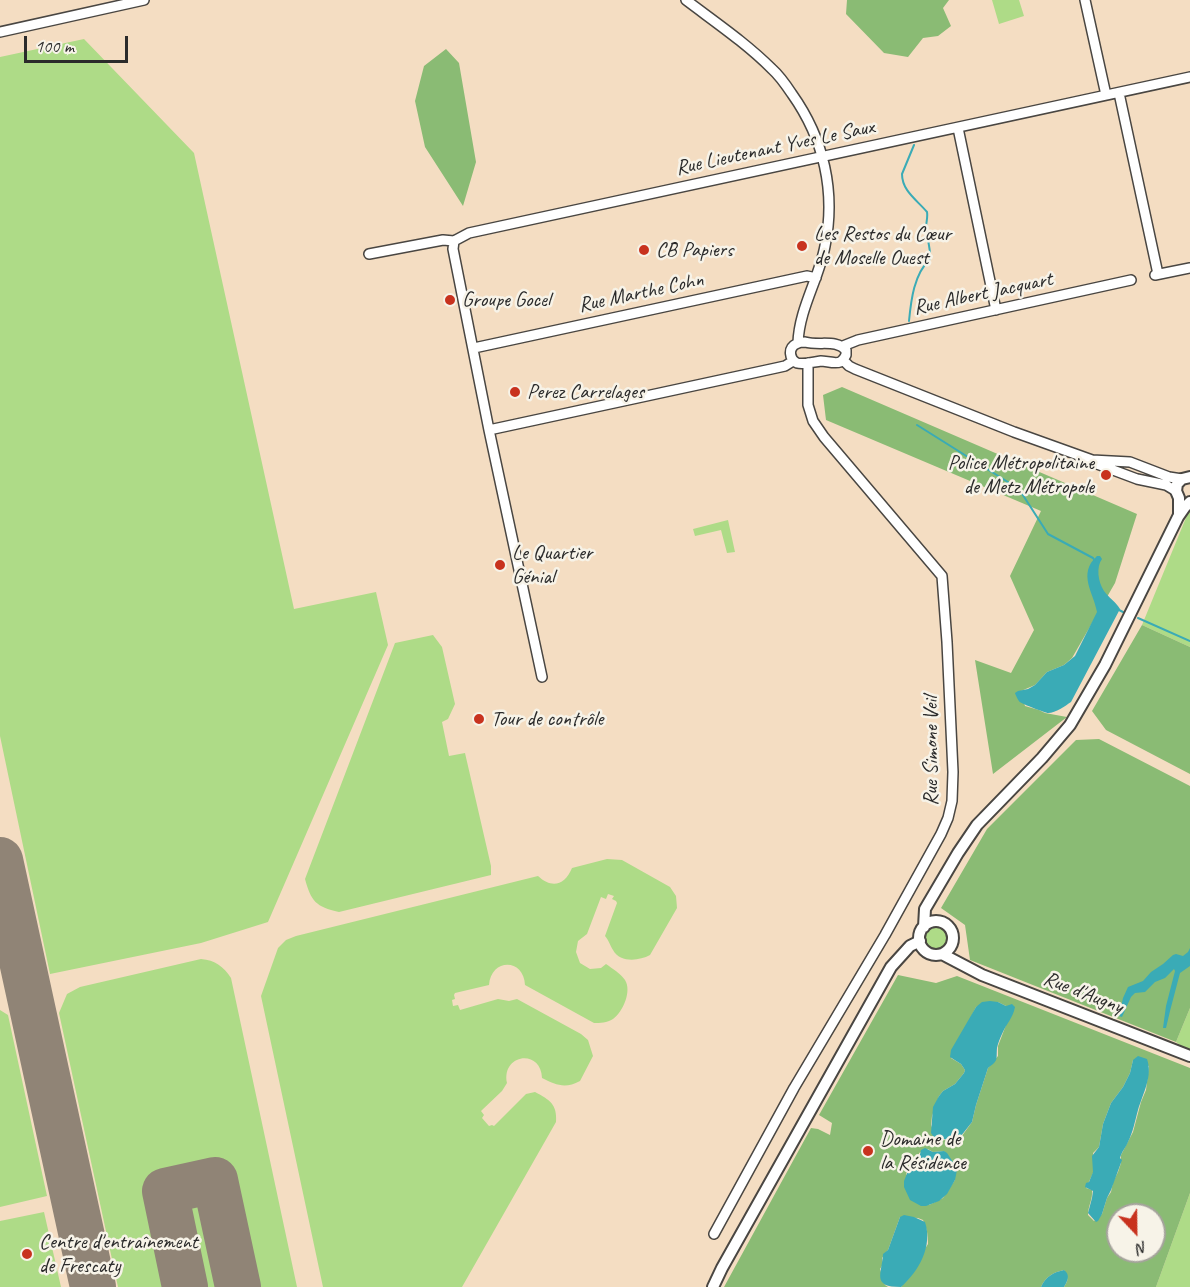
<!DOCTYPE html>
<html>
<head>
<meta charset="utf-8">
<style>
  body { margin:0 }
  #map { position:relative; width:1190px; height:1287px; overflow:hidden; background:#f4ddc2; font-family:Caveat,sans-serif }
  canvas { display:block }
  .north { position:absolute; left:1106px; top:1203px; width:60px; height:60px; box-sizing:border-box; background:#f7f3e8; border:2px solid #a5a39c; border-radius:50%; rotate:158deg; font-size:16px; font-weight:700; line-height:24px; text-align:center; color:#2b2b2b }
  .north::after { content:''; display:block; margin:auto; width:21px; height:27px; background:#c8321e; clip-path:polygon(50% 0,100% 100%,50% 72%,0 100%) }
  .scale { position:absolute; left:24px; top:36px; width:104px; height:27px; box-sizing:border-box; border:3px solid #2b2b2b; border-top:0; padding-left:8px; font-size:18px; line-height:21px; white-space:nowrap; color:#2b2b2b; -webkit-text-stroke:4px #f7f3e8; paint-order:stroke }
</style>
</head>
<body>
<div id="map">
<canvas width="1190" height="1287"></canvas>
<div class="north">N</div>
<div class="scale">100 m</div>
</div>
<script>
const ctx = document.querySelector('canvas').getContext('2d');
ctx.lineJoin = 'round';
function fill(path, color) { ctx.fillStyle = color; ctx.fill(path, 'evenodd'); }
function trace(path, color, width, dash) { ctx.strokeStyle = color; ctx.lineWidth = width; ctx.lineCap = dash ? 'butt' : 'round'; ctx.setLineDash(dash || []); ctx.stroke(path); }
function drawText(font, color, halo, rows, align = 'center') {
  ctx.font = font + ' Caveat,sans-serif'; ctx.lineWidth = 5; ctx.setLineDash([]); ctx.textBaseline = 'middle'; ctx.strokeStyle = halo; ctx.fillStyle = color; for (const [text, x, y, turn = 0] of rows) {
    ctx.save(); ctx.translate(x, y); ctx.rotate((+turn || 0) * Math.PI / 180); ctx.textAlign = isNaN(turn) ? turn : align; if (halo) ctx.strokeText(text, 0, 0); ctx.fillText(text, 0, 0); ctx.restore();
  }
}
fill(new Path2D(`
  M992,0H1019L1024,16L999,24Z
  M84,39L194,153L294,609L376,592L388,645L268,922L201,943L50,974L0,736V57Z
  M1190,508V647L1142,625Z
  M728,520L735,552L727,553L721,530L695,536L693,529Z
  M433,635L442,647L455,704L448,719L442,722L449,756L465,753L491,866V875L339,912C316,907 311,901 305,879L395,643Z
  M607,859L622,860L670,887L676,896L677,908L650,955C639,961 620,963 613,950C610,945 609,941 605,936L617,903L616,901L612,899L614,896L608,894L606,899L601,897L587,934L578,941L576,952L580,963L590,969L601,968L606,964C613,969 620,973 625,980C632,991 623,1012 613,1019C607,1023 600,1023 594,1023L525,985C524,958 491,958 489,985L455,993L454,995L455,999L452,1000L453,1006L458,1005L460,1010L498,999L509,1001L517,999L581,1034L588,1040L593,1056L580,1081C565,1089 556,1085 542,1078C541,1048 501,1054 507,1083L502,1091L481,1111L484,1115L482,1118L489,1126L492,1125L494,1126L526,1094L535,1092C550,1100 557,1104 556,1122L462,1287H323L261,996L278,948L286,940L296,936L538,876C552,889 565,885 572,868Z
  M924 939a12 12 0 1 1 24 0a12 12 0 1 1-24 0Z
  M201,959C215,960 224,967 231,978L297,1287H118L59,1013L67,994L80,987Z
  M1190,1008V1053L1176,1042Z
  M0,1010L8,1015L47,1196L0,1207Z
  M1190,1193V1287H1156Z
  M44,1212L61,1287H0V1221Z`), '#aedb87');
fill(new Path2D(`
  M847,0H949L943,8L951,26L938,36L923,38L908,57L884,53L846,14Z
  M446,49L459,63L476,162L463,206L425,147L415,101L424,66Z
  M842,387L1137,514L1115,583L1072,658L1064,665L1047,672L1035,685L1021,691L1025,706L1039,710L1045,713L1067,717L993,774L975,660L1011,673L1034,630L1010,576L1041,511L826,420L823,395Z
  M1142,625L1190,647V774L1106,730L1092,711Z
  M1099,739L1190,786V1008L1176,1042L970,960L965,925L941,908L987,829L1076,740Z
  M898,975L936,983L957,976L1190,1068V1193L1156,1287H1064C1069,1279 1068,1279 1064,1270C1054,1272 1045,1277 1041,1287H901L928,1244C928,1234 927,1229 923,1220L918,1218L900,1217L888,1250L882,1258L883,1264L880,1269L885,1285L888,1287H724L811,1128L818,1129L830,1135L832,1123L819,1115ZM998,1002L1006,1006V1025L998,1046V1056L988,1068L976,1105L972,1122L959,1140L949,1141L936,1138L931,1125L932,1116L939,1096L943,1091L955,1084L964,1073L965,1070L961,1064L951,1058L976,1007ZM1133,1060L1149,1066L1146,1090L1141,1102L1133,1132L1121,1155V1163L1118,1172L1113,1182L1111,1192L1107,1198L1102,1214L1094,1221L1088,1215C1088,1206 1093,1199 1092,1190L1086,1188L1093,1173V1153L1099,1147L1103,1124L1111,1103L1123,1087L1130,1073ZM928,1149L933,1152L944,1151L955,1180L943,1198L929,1205L906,1174L908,1171C916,1167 919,1163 919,1153ZM1118,1215H1154V1251H1118Z`), '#8abb74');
fill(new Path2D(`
  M1097,556H1100L1102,559C1096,567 1098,582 1104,591C1109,598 1116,602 1120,609L1071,702C1065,706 1056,713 1048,713C1046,713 1022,704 1020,702C1019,702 1015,694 1015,693L1018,691L1028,689L1035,685L1047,672L1064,665L1075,656L1097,612C1094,593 1077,574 1097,556Z
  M1190,948V966L1180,973L1170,1011L1166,1028H1163L1166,1006L1175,971L1174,969L1165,978L1155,982L1145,992L1135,993L1131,997L1122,1017L1119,1016L1123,998L1128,987L1143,981L1151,972L1163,964L1173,955L1176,954L1183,956L1188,952Z
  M990,1001L998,1002L1006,1006L1012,1004L1015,1007C1013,1018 1006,1024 1002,1034C1000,1038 998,1043 997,1048C996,1060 999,1060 988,1068L976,1105L972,1122L957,1141L936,1138L933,1136L931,1133L933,1107L939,1096L943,1091L955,1084L964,1073L965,1070L961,1064L950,1057L951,1050L976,1007L982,1002Z
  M1138,1056L1147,1059C1153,1076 1143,1093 1138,1110C1135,1121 1133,1132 1128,1142C1126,1147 1123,1150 1121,1155L1120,1158L1122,1160L1111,1190L1107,1198L1102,1214L1098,1221L1096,1222L1088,1213L1092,1198L1093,1191L1085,1187L1086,1183L1089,1182L1093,1172L1092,1156L1099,1147L1103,1124L1111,1103L1123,1087L1130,1073L1133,1060Z
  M925,1148L933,1152L944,1151L947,1153L955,1165L957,1170L955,1180L947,1194L939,1201L926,1206H921L910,1200L904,1187V1181L908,1171L913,1169L918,1163L921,1150Z
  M904,1215L914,1217L925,1222C933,1246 919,1271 901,1287C871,1287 882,1274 883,1254L888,1250L900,1217Z
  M1064,1270C1071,1275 1067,1282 1064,1287H1041C1045,1277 1054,1272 1064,1270Z`), '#3aabb6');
trace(new Path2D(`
  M909,321C911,300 914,274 930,259C931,249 927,239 926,228C926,222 928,218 927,212C917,200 902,191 902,174L914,145
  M917,425L1019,489L1048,534L1093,558L1095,561
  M1117,609L1123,612
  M1138,618L1190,641`), '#3aabb6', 2);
trace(new Path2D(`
  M0,860L93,1287
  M185,1287L165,1191L215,1180L238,1287`), '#908476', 46);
const minor = new Path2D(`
  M686,0C715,22 746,43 772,69C780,76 786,85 792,94C824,139 836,192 825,246C819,279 799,309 798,343
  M1085,0L1106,95
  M0,32L144,0
  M1119,93L1158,274
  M958,128L996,310
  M454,241L453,249L489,430L542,677
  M369,254L443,240L454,241L469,233L1190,77
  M1155,275L1190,268
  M805,342C820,346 836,339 846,350V355C845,357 842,361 840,362C835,364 826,361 821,361C813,362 804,365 797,363C789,359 788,348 796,344C799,342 802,342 805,342Z
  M843,346L858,340L1131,280
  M474,348L807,276L816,278
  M843,360L849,366L855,369L1014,432L1092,460L1097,464L1137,479L1166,485L1176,491
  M489,430L776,368L785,366L793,361
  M1092,460L1130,462L1169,477L1182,479
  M714,1234L794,1088L885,935L941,834L948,818L952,801L953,772L947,642L942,576L824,437L813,421L808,405V363`);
const major = new Path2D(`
  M1179,514V498L1176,491L1177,484L1182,479L1190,477
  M919 938a17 17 0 1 1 34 0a17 17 0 1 1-34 0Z
  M924,927L925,909L958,853L977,825L1042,758L1070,725L1105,665L1178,517L1185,507L1190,502
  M942,954L982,975L1190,1056
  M713,1287L722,1268L891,967L910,946L920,941`);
trace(minor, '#494642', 12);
trace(major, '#494642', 14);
trace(minor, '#fff', 9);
trace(major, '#fff', 10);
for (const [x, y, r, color] of [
  [802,246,6,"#c8321e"],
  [644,250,6,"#c8321e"],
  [450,300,6,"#c8321e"],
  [515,392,6,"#c8321e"],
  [1106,475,6,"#c8321e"],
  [500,565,6,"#c8321e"],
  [479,719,6,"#c8321e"],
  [868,1151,6,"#c8321e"],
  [27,1254,6,"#c8321e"]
]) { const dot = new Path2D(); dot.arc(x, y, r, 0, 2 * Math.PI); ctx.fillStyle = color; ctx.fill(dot); trace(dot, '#f7f3e8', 2); }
drawText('21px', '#2b2b2b', '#f7f3e8', [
  ["Rue Lieutenant Yves Le Saux",775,148,-12],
  ["Rue Marthe Cohn",641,293,-12],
  ["Rue Albert Jacquart",983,294,-12],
  ["Rue Simone Veil",931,751,-90],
  ["Rue d'Augny",1083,993,21]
]);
drawText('21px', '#2b2b2b', '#f7f3e8', [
  ["Les Restos du Cœur",814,234],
  ["de Moselle Ouest",814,258],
  ["CB Papiers",656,250],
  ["Groupe Gocel",462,300],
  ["Perez Carrelages",527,392],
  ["Police Métropolitaine",1094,463,"right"],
  ["de Metz Métropole",1094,487,"right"],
  ["Le Quartier",512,553],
  ["Génial",512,577],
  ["Tour de contrôle",491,719],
  ["Domaine de",880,1139],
  ["la Résidence",880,1163],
  ["Centre d'entraînement",39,1242],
  ["de Frescaty",39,1266]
], 'left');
</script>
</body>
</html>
